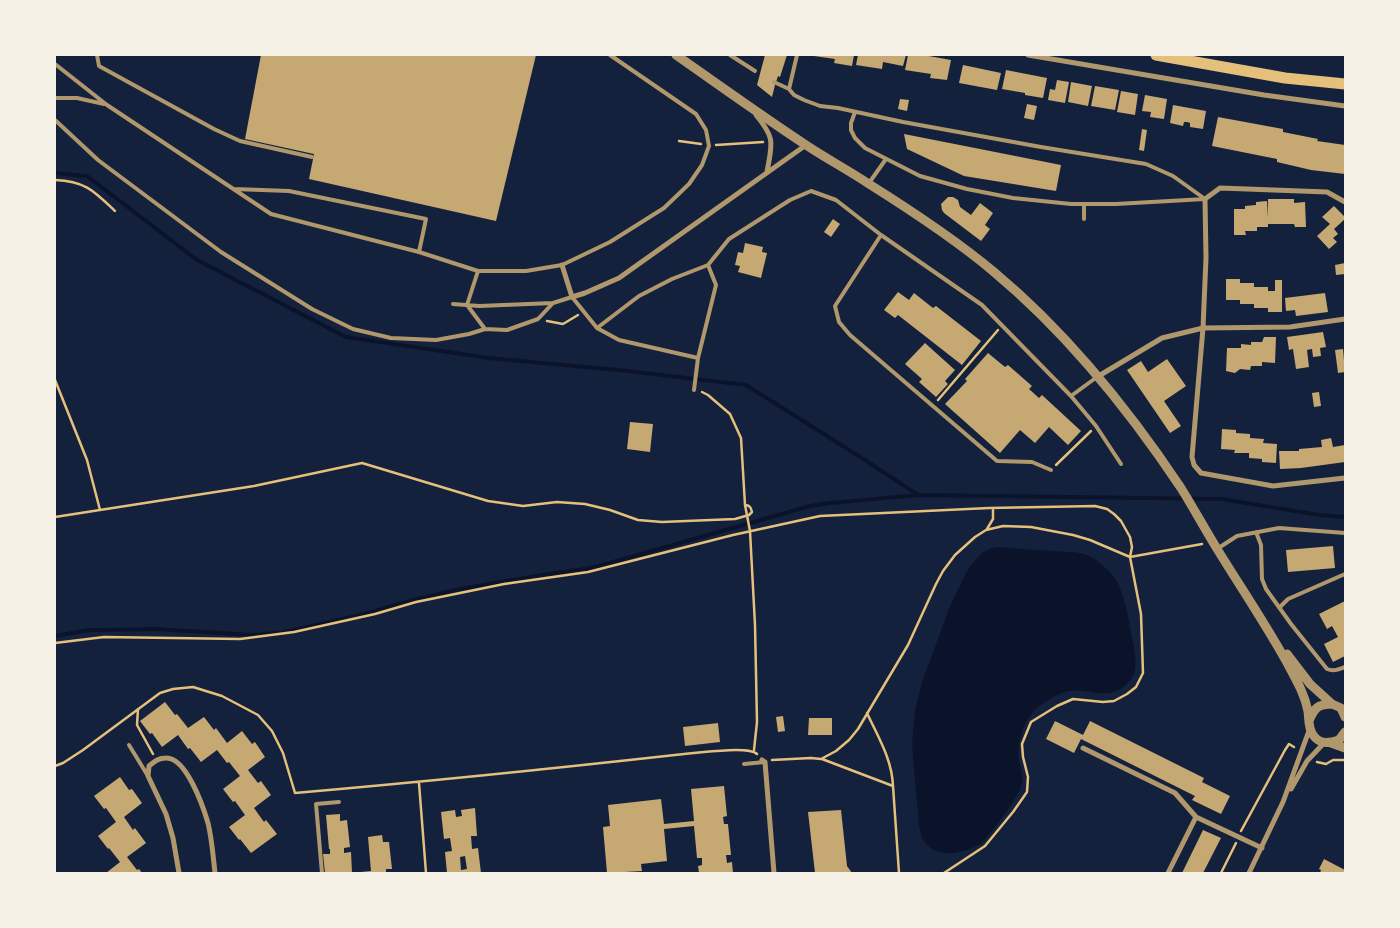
<!DOCTYPE html>
<html>
<head>
<meta charset="utf-8">
<style>
  body { margin:0 }
  #map { position:relative; width:1400px; height:928px; overflow:hidden; background:#14213d; font-family:Quicksand,sans-serif }
  canvas { display:block }
  .frame { position:absolute; inset:0; border:56px solid #f6f1e7; pointer-events:none }
</style>
</head>
<body>
<div id="map">
<canvas width="1400" height="928"></canvas>
<div class="frame"></div>
</div>
<script>
const ctx = document.querySelector('canvas').getContext('2d');
ctx.lineJoin = 'round';
function fill(path, color) { ctx.fillStyle = color; ctx.fill(path, 'evenodd'); }
function trace(path, color, width, dash) { ctx.strokeStyle = color; ctx.lineWidth = width; ctx.lineCap = dash ? 'butt' : 'round'; ctx.setLineDash(dash || []); ctx.stroke(path); }
fill(new Path2D(`
  M1000,547C1018,549 1035,550 1053,551C1064,552 1077,551 1087,555C1100,561 1113,573 1119,586C1126,603 1129,620 1132,638C1135,652 1140,673 1127,684C1107,702 1092,688 1070,691C1060,692 1040,704 1034,711C1022,724 1017,744 1019,761C1021,768 1023,776 1022,783C1019,798 992,831 982,843C968,852 940,860 926,844C922,839 920,832 919,826L912,745L915,710L922,682L950,606L968,569L982,553L991,548Z`), '#0b132b');
trace(new Path2D(`
  M55,173L87,176L197,260L346,337L489,358L628,371L746,385L865,460L918,495
  M55,636L90,630H103L155,629L253,635L285,632L365,614L413,600L460,589L548,574L592,568L810,506L830,503L918,495L1221,499L1320,515L1345,517`), '#0b132b', 4);
fill(new Path2D(`
  M261,55H536L496,221L309,179L314,154L245,139Z
  M765,55H787L780,77L778,76L775,85L772,97L757,85Z
  M814,55H854L852,66L834,63L835,59L814,56Z
  M858,55H906L903,66L883,62L882,69L856,65Z
  M908,55H923L951,60L947,80L930,78L931,74L905,70Z
  M963,65L1001,73L997,90L959,83Z
  M1006,70L1047,78L1043,98L1025,95V93L1002,89Z
  M1057,80L1069,82L1065,103L1048,100L1050,89L1055,90Z
  M1071,82L1092,86L1088,106L1068,102Z
  M1095,86L1119,90L1115,110L1091,106Z
  M1121,91L1138,94L1135,115L1117,112Z
  M1145,95L1167,99L1164,119L1150,117L1151,112L1142,111Z
  M900,99L909,100L907,111L898,109Z
  M1027,104L1037,106L1034,120L1024,118Z
  M1173,105L1206,111L1203,129L1190,127V123L1187,122H1184L1183,126L1170,123Z
  M1218,117L1283,129V132L1318,139L1317,141L1345,145V174L1311,170L1277,162V159L1212,146Z
  M1142,129L1147,130L1144,151L1139,150Z
  M904,134L1061,165L1056,191L964,176L907,149Z
  M948,197H953L958,200L960,207L971,215L980,203L993,213L985,225L990,229L981,241L944,213L942,210L941,204Z
  M1268,199H1294V203L1305,202L1306,227H1295L1294,224H1268V227H1257V231H1245L1246,235H1234V209H1245V206L1256,205V202L1267,201L1268,218Z
  M1334,206L1345,217V219L1334,229L1338,234L1333,238L1337,242L1329,249L1317,236L1330,224L1322,217Z
  M833,219L840,224L831,237L824,232Z
  M745,243L763,247L762,252L767,253L761,278L738,272L740,266L735,265L738,252L743,253Z
  M1345,263V274L1336,275L1335,265Z
  M1226,279H1240V283H1254V287H1268V291H1275V280H1282V312H1268V308H1254V304H1240V300H1226Z
  M898,292L909,300L914,293L933,308L936,306L981,341L962,365L898,315L895,318L884,310Z
  M1325,293L1328,312L1296,316L1295,310L1286,311L1285,298Z
  M1323,332L1326,347L1320,348L1321,356L1313,357L1312,349L1307,350L1309,367L1296,369L1293,349L1289,350L1287,337Z
  M1264,337H1276L1275,363L1262,362V366H1251L1250,370L1240,369L1235,373L1226,371L1227,348H1241V344L1251,345V342H1262Z
  M925,343L955,370L945,381L948,384L936,397L919,382L922,379L905,364Z
  M1343,349L1345,372L1338,373L1335,350Z
  M988,353L1005,367L1008,365L1032,386L1029,389L1039,398L1042,395L1081,431L1068,445L1049,427L1035,443L1020,430L1000,453L945,404L967,381L965,379Z
  M1167,359L1186,386L1164,401L1181,426L1170,433L1127,370L1141,361L1148,372Z
  M1319,392L1321,406L1314,407L1312,393Z
  M630,422L653,424L650,452L627,449Z
  M1222,429L1236,430V433L1250,434V438L1264,439L1263,443L1277,444L1276,463L1262,462V459L1249,458V453H1234L1235,450L1221,449Z
  M1331,438L1333,447L1345,445V462L1301,468L1280,469L1279,451H1299V449L1322,447L1321,440Z
  M1333,546L1335,568L1288,572L1286,550Z
  M1345,601V656L1333,662L1324,644L1338,637L1332,626L1327,629L1319,614Z
  M165,702L175,715L177,714L188,728L204,717L214,730L216,728L227,743L242,731L252,744L255,742L265,757L248,770L258,783L261,781L271,795L254,808L264,822L266,820L277,834L251,853L240,839L239,840L229,827L245,815L235,801L233,802L223,789L240,776L229,762L227,763L217,750L201,762L190,748L188,749L178,735L162,747L152,733L150,734L140,721Z
  M783,716L785,731L778,732L776,717Z
  M809,718H832V735H808Z
  M1055,721L1083,735L1090,721L1204,778L1202,782L1230,796L1221,814L1192,800L1195,796L1081,739L1074,753L1046,739Z
  M718,723L720,742L685,746L683,727Z
  M120,777L129,790L132,789L142,803L124,817L133,830L135,828L146,843L127,857L137,870L139,869L142,873H106L120,862L109,848L108,849L98,836L116,822L106,808L104,809L94,796Z
  M724,786L727,816L723,817L724,824H728L731,855H726L727,863L732,862L733,873H699L698,866L702,865V858H697L694,826L664,829L667,861L641,864L642,871L607,873L603,827L610,826L608,805L661,799L664,824L694,821L691,789Z
  M475,808L477,836H471L472,849L478,848L481,873H447L445,852L452,851L450,838L444,839L441,812L455,810L456,817L462,816L461,810ZM465,856L467,869L461,870L460,857Z
  M841,810L847,866L852,873H815L808,812Z
  M340,814V821L347,820L350,847L344,848V853L351,852L352,873H325L323,854H330V849H329L326,815Z
  M1203,830L1221,838L1203,873H1182Z
  M382,835L383,842H389L392,869H386V873H361V872L371,871L368,837Z
  M1324,859L1345,870V873H1320L1321,870L1319,869Z`), '#c6a872');
trace(new Path2D(`
  M679,141L701,144
  M716,145L763,142
  M55,180C85,181 94,191 115,211
  M547,321L563,324L578,315
  M55,380L87,460L100,510
  M702,392L708,395L730,414L741,438L745,505L750,531L755,625L757,722L754,750
  M938,400L998,330
  M1056,465L1091,431
  M55,517L254,486L362,463L488,501L523,506L557,502L585,504L610,510L638,520L662,522L735,519L749,515L752,512C751,508 750,505 745,505
  M987,529L993,519V509
  M55,643L104,637L240,639L294,632L375,614L416,602L504,584L588,572L733,535L820,516L989,508L1095,506L1107,509L1114,514L1121,521L1130,537L1132,547L1130,557L1141,614L1143,673L1136,687L1127,694L1114,701L1103,702L1073,699L1057,706L1031,722L1022,744L1023,757L1028,777L1027,792L1013,812L985,846L944,873
  M138,709L137,725L153,754
  M867,713C878,737 892,759 893,786
  M822,759L893,786L899,873
  M772,760L811,758L821,759L836,751L849,740L858,729L908,645L936,584L943,571L955,555L975,537L986,530L1003,526L1031,527L1073,535L1090,540L1130,557L1202,544
  M1317,762L1326,764L1333,760H1345
  M55,766L63,763L83,750L160,693L173,689L193,687L222,696L258,715L272,731L283,753L295,793C422,782 549,769 675,755C690,754 748,745 757,754
  M419,783L426,873
  M1241,831L1285,750L1289,744L1294,747
  M1221,873L1236,843`), '#e5c07b', 2.5);
trace(new Path2D(`
  M97,55L99,66L214,129L240,141L312,157
  M730,55L755,71
  M55,64L107,105L271,214L419,252L478,271H526L562,265L610,242L664,208L689,184L702,165L709,146L706,130L696,114L610,55
  M774,82L789,89L794,95L804,100L820,106L838,108L903,122L1041,147L1146,164L1173,176L1205,199
  M789,89L797,55
  M55,98H77L104,104
  M855,112L851,123V130L855,138L865,148L920,176L967,189L1013,198L1071,204H1116L1205,199
  M55,120L98,160L221,252L312,309L353,329L391,338L436,340L469,334L485,329
  M869,183L886,159
  M234,189L289,191L426,219L419,252
  M1084,219V204
  M881,235L835,306L839,322L850,335L997,461L1032,462L1051,470
  M478,271L467,305L485,329L507,330L538,319L553,303
  M453,304L479,306L553,303L572,297L597,328L639,296L672,279L708,265L729,239L790,200L811,191L836,200L881,235L982,305L1071,396L1096,426L1121,464
  M597,328L619,340L698,358L694,390
  M698,358L716,285L708,265
  M1071,396L1097,377
  M1256,532L1261,545L1262,579L1266,589L1291,624L1327,669C1334,672 1339,669 1345,667
  M1217,549L1237,536L1279,528L1345,533
  M1280,607L1288,599L1345,574
  M129,745L148,776
  M744,764L765,762
  M322,873L316,804L339,802`), '#b1986c', 4);
trace(new Path2D(`
  M1028,55L1264,95L1345,106
  M756,115C776,139 772,143 767,172
  M1345,202L1327,192L1220,188L1205,199L1206,258L1203,328L1192,457L1194,465L1201,473L1273,486L1345,478
  M562,265L572,297L585,293L619,278L806,145
  M1097,377L1162,338L1203,328L1290,327L1345,319
  M1083,748L1175,793L1196,817L1262,848
  M762,760L765,762L774,873
  M1291,789L1307,761L1324,743
  M179,873L173,838L166,814L148,776L149,766C154,762 158,758 166,758C186,757 203,806 208,823C212,839 213,856 215,873
  M1168,873L1196,817
  M1249,873L1283,802L1310,728`), '#b1986c', 5);
trace(new Path2D(`
  M676,55C719,85 762,116 806,145C827,159 848,170 869,184C912,211 955,239 994,272C1066,332 1129,410 1181,488C1194,509 1206,531 1219,552C1243,591 1269,629 1291,670C1298,683 1305,696 1308,711C1309,718 1308,728 1313,735C1320,745 1329,743 1339,740L1345,732
  M1287,654L1310,684L1332,704L1341,708L1345,717
  M1309,721C1314,708 1318,704 1332,704
  M1331,743L1345,748`), '#b1986c', 9);
trace(new Path2D(`
  M1156,55L1285,78L1345,84`), '#e5c07b', 11);
</script>
</body>
</html>
